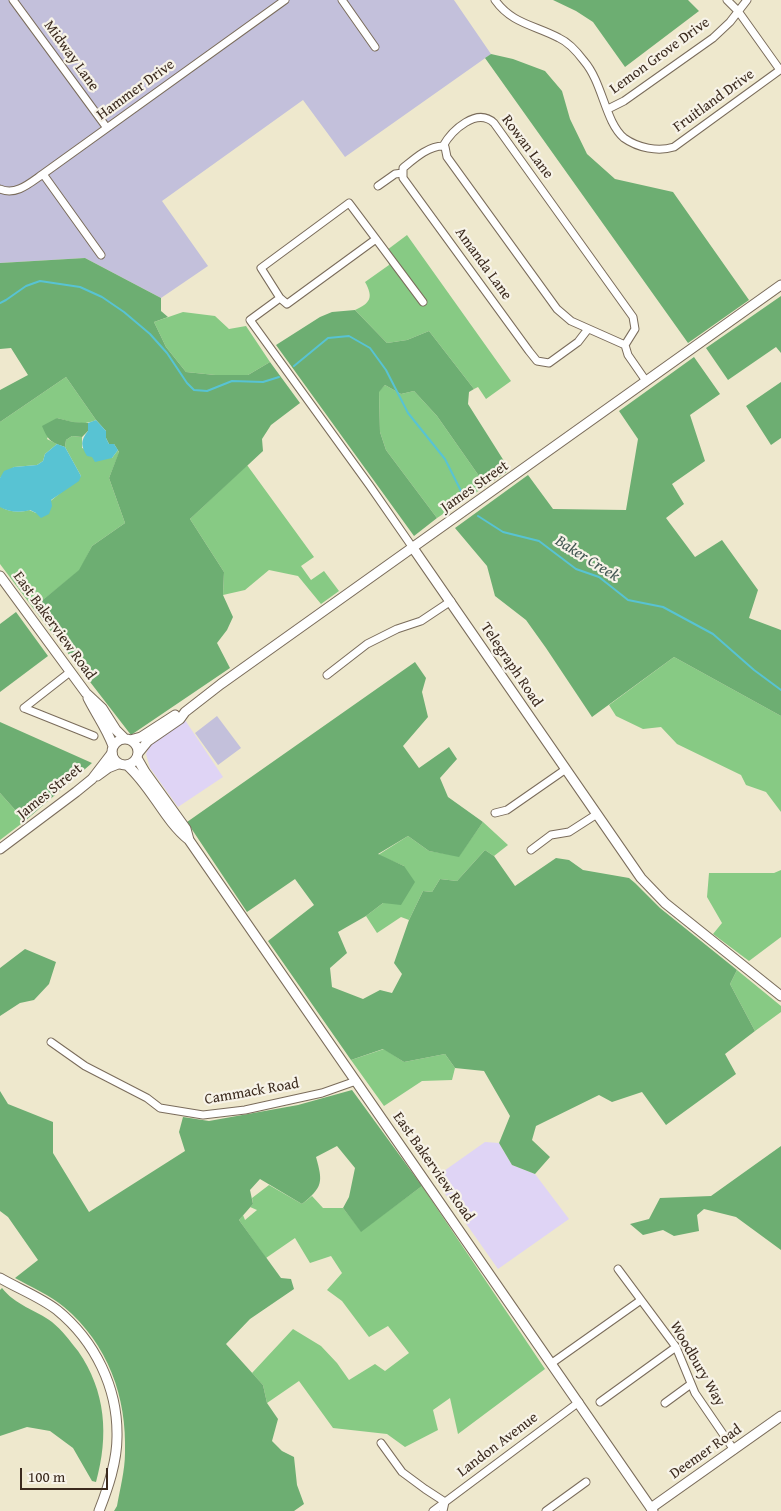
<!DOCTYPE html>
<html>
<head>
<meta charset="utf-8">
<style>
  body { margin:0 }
  #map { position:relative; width:781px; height:1511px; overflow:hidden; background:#eee8cd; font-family:"Gentium Book Plus",serif }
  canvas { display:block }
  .scale { position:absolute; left:20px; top:1468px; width:88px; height:22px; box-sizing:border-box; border:2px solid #3b2a1e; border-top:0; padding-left:6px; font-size:15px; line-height:18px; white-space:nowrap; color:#3b2a1e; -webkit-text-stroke:4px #f7f3e8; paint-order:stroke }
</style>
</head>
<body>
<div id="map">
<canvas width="781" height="1511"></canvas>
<div class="scale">100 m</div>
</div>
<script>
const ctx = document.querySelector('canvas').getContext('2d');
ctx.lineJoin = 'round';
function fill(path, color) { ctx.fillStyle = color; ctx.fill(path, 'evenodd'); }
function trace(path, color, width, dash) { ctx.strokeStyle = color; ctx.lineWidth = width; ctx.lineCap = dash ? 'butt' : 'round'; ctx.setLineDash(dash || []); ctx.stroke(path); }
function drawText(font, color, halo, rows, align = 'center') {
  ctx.font = font + ' "Gentium Book Plus",serif'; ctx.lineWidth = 4.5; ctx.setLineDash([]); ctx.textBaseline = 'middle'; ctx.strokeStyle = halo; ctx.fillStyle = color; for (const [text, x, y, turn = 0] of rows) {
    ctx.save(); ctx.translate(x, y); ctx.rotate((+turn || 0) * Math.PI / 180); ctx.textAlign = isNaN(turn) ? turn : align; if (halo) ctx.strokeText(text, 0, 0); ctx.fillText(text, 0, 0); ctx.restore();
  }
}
fill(new Path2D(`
  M185,720L223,777L178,807L150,768L146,754L150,745Z
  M485,1142L499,1143L512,1165L535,1174L569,1219L498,1269L434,1178Z`), '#dfd4f5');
fill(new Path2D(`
  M0,0H454L491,54L345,157L303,100L162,201L208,266L161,298L85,258L0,263Z
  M217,716L241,748L218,765L195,733Z`), '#c3c0db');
fill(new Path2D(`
  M407,235L511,381L486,399L478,387L474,389L429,331L407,340L387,343L355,310C370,303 374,298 365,282L389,265L387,250Z
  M183,312L215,316L229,329L246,326L270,362L248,375H215L186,372L166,347L154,322Z
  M66,377L96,420C83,426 71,422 57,418L47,439L57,444L45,454L43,461L37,465L14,467L0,478V485V422Z
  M385,385L401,394L414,391L437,416L486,486L437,518L386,450L380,432L379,391Z
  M72,436L82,437V448L112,458L118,450L119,453L109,478L125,523L92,546L80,570L33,608L0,564V506C7,512 20,513 29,510L36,513L81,476L65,447L66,440Z
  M247,465L314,557L301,566L311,580L324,571L339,591L321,604L298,576L269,570L245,590L223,595L224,572L190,519Z
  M674,657L781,716V812L766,792L746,785L741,775L677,744L661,727L643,729L616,716L609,705Z
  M0,793L25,821L0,840Z
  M483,822L508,845L494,856L485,850L457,881L440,879L432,892L423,891L409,920L401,917L377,933L366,916L383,903L404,866L378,855L408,836L429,851L459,856Z
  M781,870V937L749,961L713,934L722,923L707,897L709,873H774Z
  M737,970L781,1006V1012L755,1031L730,984Z
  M384,1049L404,1062L445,1054L455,1068L452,1080L422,1081L384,1106L351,1060Z
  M269,1185L302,1204L312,1196L323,1208H343L361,1231L422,1186L545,1369L458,1434L450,1398L433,1410L438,1430L405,1447L387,1434L333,1428L299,1381L267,1403L263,1385L252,1373L293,1329L321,1346L337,1363L349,1380L375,1364L385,1371L409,1353L388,1326L369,1337L342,1301L327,1290L342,1273L331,1256L310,1263L295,1238L266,1258L239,1220L243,1215L245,1220L257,1210L250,1207L253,1204L252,1198Z`), '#87ca84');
fill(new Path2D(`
  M553,0H688L699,11L625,67L593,22L576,11Z
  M491,54L513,59L545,71L562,91L570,119L587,154L615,179L673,192L749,300L688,343L485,58Z
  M85,258L161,298V311L168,317L154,322L166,347L186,372L215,375H248L270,362L300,403L271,425L262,439L263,451L190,519L224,572L223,595L233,617L227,630L217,643L230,668L131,735L33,608L79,570L92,546L125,523L109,478L119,452L114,444H109L106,438V431L96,420L66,377L0,422V390L28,375L11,348L0,349V263Z
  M781,296V353L776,347L728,380L706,348Z
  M355,310L387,343L407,340L429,331L474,389L469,392L468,404L504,461L508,471L486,486L437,416L414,391L401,394L385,385L379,392L380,432L386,450L437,518L414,536L276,345L320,317L332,312Z
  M694,357L720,394L690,415L705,461L672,484L684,504L666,518L695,557L722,540L758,590L749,618L781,630V716L674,657L592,717L546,648L526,620L495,596L487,566L455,528L528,475L553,509L626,510L638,439L619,411Z
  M781,382V438L771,445L746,406Z
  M57,418L73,422L88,423V431L82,437L72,436L66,440L65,447C50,442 48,440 42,426Z
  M16,612L48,656L0,692V624Z
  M415,662L426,678L422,692L428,717L403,746L419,768L449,747L457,759L440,778L448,797L483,822L459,857L429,851L408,836L378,854L404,866L415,882L401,905L383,903L366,916L338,932L347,953L330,968L332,987L363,999L380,990L392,993L402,974L394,963L409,920L423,891L432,892L440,879L457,881L485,850L494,856L515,886L556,858L569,860L583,870L629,878L635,883L660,908L737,970L730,984L755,1031L725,1054L736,1074L666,1125L642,1092L612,1102L599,1095L536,1126L532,1140L550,1157L535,1174L512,1165L499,1143L510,1116L484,1071L455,1068L445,1054L404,1062L383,1049L351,1060L268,941L314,905L295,879L247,912L187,822Z
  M0,722L92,763L25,821L0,793Z
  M25,949L56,962L49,984L34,1000L20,1003L0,1016V968Z
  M352,1090L422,1186L361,1232L343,1208L349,1197L355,1168L337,1146L316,1157C323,1182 323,1187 302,1204L260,1179L250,1190L253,1204L239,1220L281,1278L291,1279L294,1289L250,1319L226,1344L263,1385L267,1403L278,1419L272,1441L282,1451L294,1457L297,1485L304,1504L294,1511H114L117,1506C120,1489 125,1470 125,1453C127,1397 108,1344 64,1307C50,1295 31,1287 15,1278L38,1260L8,1217L0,1211V1091L8,1104L53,1122V1153L89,1212L185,1151L179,1132L183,1117L209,1121L298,1105Z
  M781,1146V1250L736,1217L704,1209L697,1215L699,1231L674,1236L663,1230L643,1235L630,1224L649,1219L660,1198L711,1196Z
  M2,1288C15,1305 36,1310 52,1322C62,1330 70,1341 78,1351C106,1391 109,1436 96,1482L92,1481L73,1448L50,1431L27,1427L0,1436V1290Z`), '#6dae72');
fill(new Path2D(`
  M96,420L106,431V438L109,444H114L118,450L112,458L95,462L92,457L87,456C81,446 80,441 88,431V423Z
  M57,444L65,447L81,476L79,481L51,500L52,506L49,514L41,518L36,513L30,510C21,513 8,512 0,507V478L4,471L14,467L37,465L43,461L45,454Z`), '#58c3d3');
trace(new Path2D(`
  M0,303L6,300L26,286L40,281L80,287L102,297L124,312L150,334L167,353L187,383L194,390L207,391L232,381L263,382L279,377
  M294,366L328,338L349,336L370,348L386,370L408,413L445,459L464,497
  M478,516L503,532L539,541L576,569L599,577L628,600L663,607L713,634L754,670L781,690`), '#58c3d3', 2);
const minor = new Path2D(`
  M13,0L107,128
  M342,0L375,47
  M495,0C512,24 535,25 559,38C568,42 578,53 584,61C603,83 605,122 624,138C638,148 658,152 674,147L780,70L738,11L727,0
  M608,109L624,101L713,38L730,22L747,0
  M443,146C452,130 477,107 494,123L633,317L635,329L625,345L628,355L646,381
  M443,146C428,146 414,159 403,168V178L529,351L537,361L549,363L578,342L588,329
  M443,146L445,147L447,157L557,309L571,321L625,345
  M43,174L101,255
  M378,186L395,174L403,173
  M0,189C16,196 30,183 43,174L285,0
  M376,239L423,302
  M280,298L261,268L349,203L376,239L287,304L280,298L250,320L370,486L413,548
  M327,675L367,644L397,629L421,621L451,601
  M24,708L94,736
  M24,708L70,672
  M495,813L507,810L566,769
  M531,850L551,835L569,832L597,814
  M51,1042L85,1066L147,1098L160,1108L203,1115L245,1110L322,1093L356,1081
  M618,1269L676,1347L695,1393L734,1450
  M552,1363L641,1300
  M600,1402L676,1347
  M665,1403L691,1384
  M381,1443L402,1472L425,1489L445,1502L443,1511
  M433,1511L579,1402
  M546,1511L586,1482`);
const tertiary = new Path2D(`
  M413,548L641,878L665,903L781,996
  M97,776L108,768L118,764
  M0,849L76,792L92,779L112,753
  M0,1278C19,1289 40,1297 57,1310C95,1341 118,1388 117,1437C117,1462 108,1488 99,1511
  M651,1508L781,1416`);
const secondary = new Path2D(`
  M0,576L86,693L102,708L116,730L125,739
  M88,698C96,714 107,729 113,746
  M112 752a13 13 0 1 1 26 0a13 13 0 1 1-26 0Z
  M130,740L141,737L175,715
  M139,752L148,741L180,719L185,712L221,684L781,285
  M137,758L145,772L186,829L189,840
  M127,765C152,787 164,820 189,840L653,1511`);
trace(minor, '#7a6c5b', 9);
trace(tertiary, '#7a6c5b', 11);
trace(secondary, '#7a6c5b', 11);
trace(minor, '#fff', 7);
trace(tertiary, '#fff', 9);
trace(secondary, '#fff', 9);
drawText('15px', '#3b2a1e', '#f7f3e8', [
  ["Midway Lane",71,56,54],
  ["Lemon Grove Drive",660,56,-36],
  ["Hammer Drive",136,90,-36],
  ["Fruitland Drive",714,101,-36],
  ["Rowan Lane",527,147,53],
  ["Amanda Lane",483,264,54],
  ["James Street",475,487,-35],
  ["East Bakerview Road",54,626,54],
  ["Telegraph Road",511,665,56],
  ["James Street",50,792,-39],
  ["Cammack Road",252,1092,-10],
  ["East Bakerview Road",433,1167,55],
  ["Woodbury Way",697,1364,60],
  ["Landon Avenue",498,1445,-37],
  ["Deemer Road",706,1452,-35]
]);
drawText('italic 16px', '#445854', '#f7f3e8', [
  ["Baker Creek",587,559,32]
]);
</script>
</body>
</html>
